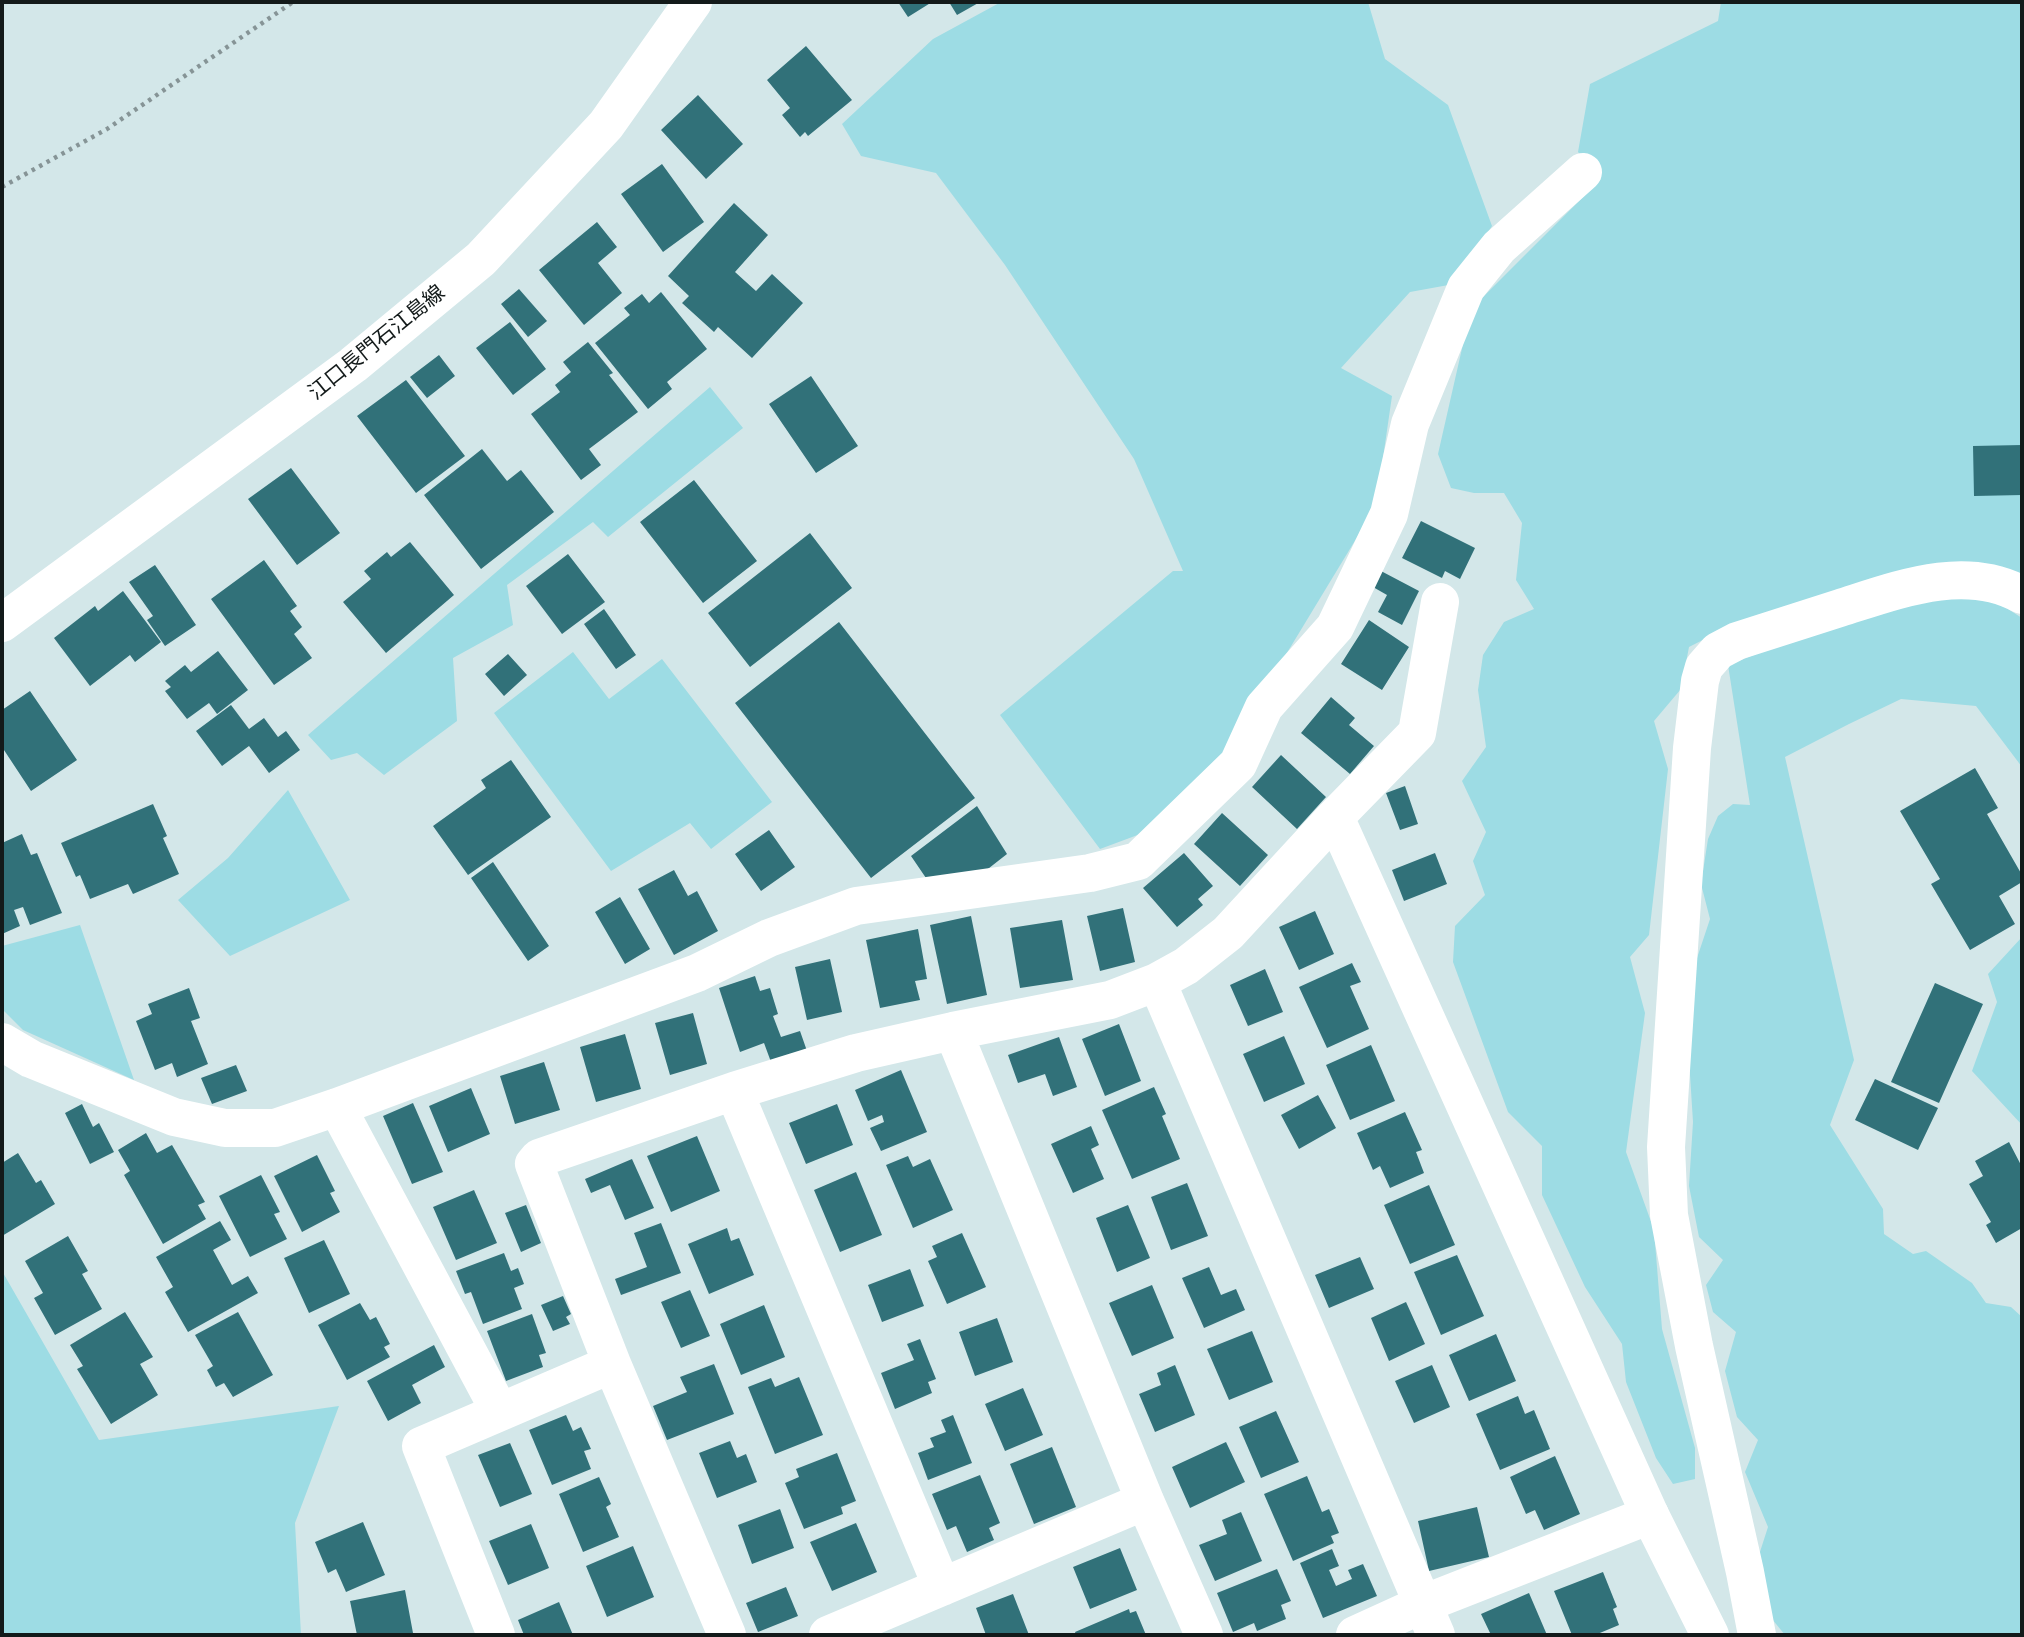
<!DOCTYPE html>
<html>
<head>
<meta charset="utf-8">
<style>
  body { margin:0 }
  #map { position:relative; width:2024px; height:1637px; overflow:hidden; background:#d3e7e9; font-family:"Fira Sans Condensed",sans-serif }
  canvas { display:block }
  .frame { position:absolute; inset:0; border:4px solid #131a1a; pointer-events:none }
</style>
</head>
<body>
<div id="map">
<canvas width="2024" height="1637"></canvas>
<div class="frame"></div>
</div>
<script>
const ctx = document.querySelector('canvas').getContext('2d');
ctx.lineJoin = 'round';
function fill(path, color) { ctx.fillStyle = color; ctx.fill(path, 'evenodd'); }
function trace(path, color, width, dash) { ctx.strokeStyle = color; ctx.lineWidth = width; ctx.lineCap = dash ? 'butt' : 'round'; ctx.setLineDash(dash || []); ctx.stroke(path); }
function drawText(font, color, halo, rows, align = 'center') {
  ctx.font = font + ' "Fira Sans Condensed","Noto Sans JP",sans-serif'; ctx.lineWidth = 5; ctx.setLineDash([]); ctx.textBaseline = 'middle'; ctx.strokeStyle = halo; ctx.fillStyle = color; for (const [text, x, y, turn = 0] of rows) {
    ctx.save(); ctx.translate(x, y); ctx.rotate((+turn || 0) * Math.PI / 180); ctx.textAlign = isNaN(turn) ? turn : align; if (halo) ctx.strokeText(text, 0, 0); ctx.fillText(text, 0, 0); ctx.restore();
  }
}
fill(new Path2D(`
  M1001,2H1368L1385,59L1448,105L1492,226L1454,284L1410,292L1341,368L1392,396L1376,506L1222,760L1151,830L1100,849L1000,715L1173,571H1183L1134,459L1005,265L936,173L861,156L842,124L933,39Z
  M1721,2H2022V576L1736,623L1689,647L1681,689L1654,721L1668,769L1649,935L1630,957L1645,1013L1626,1152L1654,1230L1662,1329L1695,1448V1479L1673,1484L1656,1458L1626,1382L1622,1344L1585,1287L1542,1195V1146L1508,1112L1453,962L1455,926L1485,895L1473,861L1486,832L1462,781L1486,747L1478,690L1483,655L1504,622L1534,609L1516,580L1522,523L1504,493H1474L1451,488L1438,454L1471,309L1601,179L1578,152L1590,84L1718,21Z
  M710,387L743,428L608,537L593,522L507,585L513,625L453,658L457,721L384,775L357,753L331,760L308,735Z
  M1989,597L2022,618V767L1976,706L1901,699L1849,724L1785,757L1854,1060L1830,1125L1883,1209L1884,1234L1913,1254L1926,1251L1972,1283L1986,1303L2011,1307L2022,1317V1635H1785L1772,1619L1758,1558L1768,1527L1745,1472L1758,1440L1737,1417L1725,1371L1736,1332L1713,1312L1706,1285L1723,1260L1699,1237L1689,1186L1693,1122L1689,1059L1697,958L1710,919L1701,884L1708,839L1718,816L1733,804L1750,805L1728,665L1891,602Z
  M573,652L609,699L662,659L772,802L711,849L690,823L611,871L494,713Z
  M288,790L350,900L230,956L178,900L228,858Z
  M80,925L134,1080L23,1030L2,1009V946Z
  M2022,937V1125L1972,1071L1997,1002L1988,974Z
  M2,1271L99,1440L339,1406L295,1523L301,1635H2Z`), '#9ddce4');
fill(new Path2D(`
  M898,2H932L908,17Z
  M949,2H980L957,15Z
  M806,46L852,100L808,136L805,132L800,137L782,115L790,108L767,80Z
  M698,95L743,144L706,179L661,130Z
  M662,164L704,222L663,252L621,194Z
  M734,203L768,235L735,272L756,291L772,274L803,303L752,358L718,327L714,332L682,303L689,296L668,276Z
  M597,222L617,247L598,263L622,293L584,325L539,270Z
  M519,289L547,321L528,337L501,304Z
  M661,292L707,349L667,382L672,389L648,409L595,343L630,315L624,308L642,294L649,303Z
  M510,322L546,369L513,395L476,348Z
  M588,342L613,373L609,375L638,412L589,449L601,465L581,480L531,414L560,392L555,385L571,372L563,362Z
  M439,355L455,376L427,398L410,377Z
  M811,376L858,446L816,473L769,404Z
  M406,380L465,456L416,493L357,416Z
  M2022,445V495L1974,496L1973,446Z
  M482,449L507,481L521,470L554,512L481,569L424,495Z
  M291,468L340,533L297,565L248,499Z
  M694,480L757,561L703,603L640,522Z
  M1421,521L1475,548L1460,579L1445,571L1442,578L1402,558Z
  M810,533L852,588L750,667L708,613Z
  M410,542L454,595L386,653L343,602L371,579L364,571L387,552L391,557Z
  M568,554L605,602L562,634L526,586Z
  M264,560L297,606L290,611L302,627L294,634L312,658L274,685L211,599Z
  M155,565L196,625L165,646L147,620L153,616L129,582Z
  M1381,571L1419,591L1402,625L1378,612L1387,595L1373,587Z
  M123,591L161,642L135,662L130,655L90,686L54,638L95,606L98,611Z
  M604,609L636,655L616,669L584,624Z
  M1369,620L1409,647L1382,690L1341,664Z
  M839,622L975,798L871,878L735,703Z
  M218,651L248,690L217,714L209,703L187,719L165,691L171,687L165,681L185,665L191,672Z
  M508,654L527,675L504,696L485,674Z
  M30,691L77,760L31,791L2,747V710Z
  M1331,697L1355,718L1349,725L1374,746L1350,774L1301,733Z
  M231,705L249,729L264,718L278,737L286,731L300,750L269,773L249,746L222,766L196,731Z
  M1281,755L1326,797L1297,829L1252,787Z
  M511,760L551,817L468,875L433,826L486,788L481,780Z
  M1975,768L1998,808L1987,814L2022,875V882L1999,896L2015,924L1970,950L1931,884L1940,879L1900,811Z
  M1405,786L1418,824L1400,830L1386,793Z
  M153,804L167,836L163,838L179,874L133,894L128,884L90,899L80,875L76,877L61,843Z
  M977,806L1007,854L984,872L926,878L911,856Z
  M1222,813L1268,855L1240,886L1194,844Z
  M769,830L795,867L761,891L735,854Z
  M22,834L31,855L37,853L62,913L30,925L23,907L14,910L20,926L2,934V843Z
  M1184,853L1213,886L1198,899L1203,905L1177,927L1143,888Z
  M1435,853L1447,884L1404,901L1392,870Z
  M493,862L549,946L528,961L471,878Z
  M674,870L688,896L697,891L718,931L674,955L638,889Z
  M620,897L650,949L625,964L595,912Z
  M1123,908L1135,962L1100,971L1087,916Z
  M1315,911L1334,954L1299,970L1279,927Z
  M971,916L987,995L947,1004L930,925Z
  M1062,920L1073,980L1020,988L1010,928Z
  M918,929L927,979L915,981L920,1000L880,1008L866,940Z
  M830,959L842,1012L807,1020L795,967Z
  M1352,963L1361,982L1350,986L1369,1029L1327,1048L1299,987Z
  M1265,969L1283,1012L1248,1026L1230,985Z
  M755,976L760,991L770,988L778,1014L773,1016L781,1037L800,1031L807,1051L771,1062L764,1043L740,1052L719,988Z
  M1935,983L1983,1004L1939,1103L1891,1082Z
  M189,988L200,1018L191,1021L208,1064L177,1077L172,1063L155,1070L136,1021L152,1014L148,1004Z
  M693,1013L707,1064L670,1075L655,1023Z
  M1119,1024L1141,1081L1105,1096L1082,1039Z
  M625,1034L641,1089L596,1102L580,1047Z
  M1284,1036L1305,1084L1264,1102L1243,1054Z
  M1059,1037L1077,1087L1053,1096L1045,1074L1018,1083L1008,1055Z
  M1371,1045L1395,1101L1350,1120L1326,1065Z
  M544,1062L560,1110L515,1124L500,1076Z
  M236,1065L247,1091L212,1104L201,1078Z
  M901,1070L927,1132L881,1151L870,1128L884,1122L882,1115L868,1121L855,1090Z
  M1875,1079L1938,1108L1918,1150L1855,1120Z
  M1154,1087L1166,1114L1162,1116L1180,1159L1132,1179L1102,1110Z
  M471,1088L490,1134L448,1152L429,1106Z
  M1318,1095L1336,1128L1299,1149L1281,1115Z
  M413,1103L443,1172L412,1184L383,1116Z
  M82,1104L93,1127L99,1123L114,1152L90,1164L65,1113Z
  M837,1104L853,1145L806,1164L789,1123Z
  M1405,1112L1422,1150L1416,1152L1424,1173L1390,1188L1380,1166L1373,1170L1357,1133Z
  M1091,1126L1099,1145L1091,1149L1104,1179L1073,1193L1051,1144Z
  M146,1133L157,1153L172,1145L205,1202L198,1205L206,1219L163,1244L124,1175L130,1171L118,1150Z
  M697,1136L720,1191L671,1212L647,1156Z
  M2009,1142L2022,1167V1228L1996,1243L1986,1225L1991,1222L1969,1184L1983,1176L1975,1161Z
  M18,1153L36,1183L41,1180L55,1204L2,1236V1163Z
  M317,1155L335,1191L330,1193L340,1212L302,1232L274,1176Z
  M908,1156L913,1167L930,1159L953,1210L913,1228L886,1165Z
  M632,1159L654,1208L625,1220L610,1185L591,1193L585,1179Z
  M856,1172L882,1235L840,1252L814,1190Z
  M261,1175L280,1212L274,1214L287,1239L250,1257L219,1196Z
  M1187,1183L1208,1236L1171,1250L1151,1197Z
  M1429,1185L1455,1245L1410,1264L1384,1205Z
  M474,1190L497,1243L456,1260L433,1207Z
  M526,1205L541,1243L521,1252L505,1213Z
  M1128,1205L1150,1258L1117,1272L1096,1218Z
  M220,1221L231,1240L213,1250L232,1285L248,1276L258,1293L188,1332L165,1292L173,1287L156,1257Z
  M661,1223L681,1273L621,1295L615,1279L647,1267L634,1233Z
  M727,1228L731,1241L739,1238L754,1275L709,1294L688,1244Z
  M962,1233L986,1287L947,1304L928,1261L937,1257L932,1246Z
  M68,1236L88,1271L82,1274L102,1309L55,1335L34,1298L43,1293L25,1261Z
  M324,1240L350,1294L309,1313L284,1258Z
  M504,1253L511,1271L518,1268L524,1284L514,1288L522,1309L483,1324L471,1292L465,1294L456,1271Z
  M1457,1255L1484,1316L1441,1335L1414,1272Z
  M1360,1257L1374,1289L1329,1308L1315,1275Z
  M1209,1267L1221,1295L1236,1289L1245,1310L1204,1328L1182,1278Z
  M910,1269L924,1306L882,1322L868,1285Z
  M1152,1285L1174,1338L1132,1356L1109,1303Z
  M690,1290L710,1336L681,1348L661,1302Z
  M563,1296L571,1314L566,1317L570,1324L553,1331L541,1305Z
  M1406,1302L1425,1344L1389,1361L1371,1318Z
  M360,1303L370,1320L376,1317L390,1344L384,1347L390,1357L347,1380L318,1325Z
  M764,1305L785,1357L741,1375L720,1324Z
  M125,1312L153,1357L140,1364L158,1395L111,1424L77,1369L83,1366L70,1345Z
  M238,1312L273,1375L233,1397L224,1383L216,1387L207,1370L213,1366L195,1335Z
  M532,1314L546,1353L539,1355L543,1367L506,1381L487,1331Z
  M997,1318L1013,1362L975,1376L959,1332Z
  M1252,1331L1273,1382L1229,1400L1207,1349Z
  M1496,1334L1516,1381L1469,1401L1449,1355Z
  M920,1339L936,1379L928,1382L932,1393L895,1409L881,1373L914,1360L907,1344Z
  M434,1345L445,1367L412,1385L421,1403L388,1421L367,1381Z
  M714,1364L734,1414L667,1440L653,1406L687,1392L680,1377Z
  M1175,1365L1195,1415L1155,1432L1139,1394L1161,1385L1157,1373Z
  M1432,1365L1450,1407L1414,1423L1395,1381Z
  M799,1377L823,1435L775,1454L748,1387L771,1378L775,1387Z
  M1023,1388L1043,1435L1005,1451L985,1404Z
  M1518,1396L1525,1414L1534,1410L1550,1449L1500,1470L1476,1414Z
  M1276,1411L1299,1462L1261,1478L1239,1427Z
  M566,1415L573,1431L581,1427L591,1449L584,1451L591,1469L552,1485L529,1430Z
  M953,1415L972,1463L928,1480L918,1453L934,1447L930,1438L946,1432L941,1420Z
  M730,1441L737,1458L746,1454L757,1482L717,1498L699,1453Z
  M1226,1442L1245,1482L1190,1508L1172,1467Z
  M510,1443L532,1494L500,1507L478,1455Z
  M1052,1447L1076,1507L1034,1524L1010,1464Z
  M837,1453L856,1501L841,1507L843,1514L804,1529L785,1483L799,1477L796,1469Z
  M1555,1456L1580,1514L1544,1530L1535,1510L1526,1514L1510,1477Z
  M980,1475L1000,1523L989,1528L994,1540L967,1552L956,1526L947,1530L932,1494Z
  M1307,1476L1322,1512L1329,1509L1339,1533L1331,1536L1334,1543L1293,1561L1264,1494Z
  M599,1477L611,1504L606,1507L619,1537L583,1552L559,1494Z
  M1477,1507L1489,1557L1429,1571L1418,1521Z
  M780,1509L794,1548L752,1564L738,1525Z
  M1241,1512L1262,1561L1215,1581L1199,1545L1227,1534L1222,1520Z
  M363,1522L385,1575L346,1592L336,1569L328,1573L315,1542Z
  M856,1523L877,1572L832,1591L810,1542Z
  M531,1524L549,1568L508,1585L489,1541Z
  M633,1546L654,1597L607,1617L586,1566Z
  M1120,1548L1137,1590L1090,1609L1073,1567Z
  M1332,1549L1339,1566L1329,1570L1336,1586L1352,1579L1348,1570L1363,1564L1377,1596L1323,1618L1300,1563Z
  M1277,1569L1291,1601L1281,1605L1286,1619L1257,1631L1254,1623L1233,1632L1217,1593Z
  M1603,1572L1617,1607L1613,1609L1619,1625L1595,1635H1572L1554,1591Z
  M786,1587L798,1616L758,1632L746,1603Z
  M405,1590L413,1633L401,1635H357L350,1601Z
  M1529,1593L1547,1635H1491L1481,1614Z
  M1013,1594L1029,1635H986L976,1608Z
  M559,1602L573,1635H524L518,1620Z
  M1129,1609L1130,1613L1136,1611L1146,1635H1076L1075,1632Z`), '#317179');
trace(new Path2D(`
  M2,187L107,129L293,2`), '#869496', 4.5, [3.5, 5]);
trace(new Path2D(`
  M1335,817L1650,1515L1710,1635
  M1157,982L1436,1635
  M953,1031L1145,1501L1204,1635
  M2,1042L31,1059L174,1117L225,1128H275L337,1107L697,973L769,938L856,906L1090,873L1138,861L1238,764L1264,707L1335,627L1389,514L1410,424L1466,288L1499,247L1583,172
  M734,1091L942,1587
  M337,1107L500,1412
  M496,1635L421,1446L612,1364
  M727,1635L612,1364L534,1164L539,1158L734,1091L856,1053L953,1031L1110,1000L1157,982L1186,966L1228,933L1335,817L1417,733L1440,602
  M828,1635L1145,1501
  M1757,1635L1745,1572L1694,1346L1669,1215L1666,1147L1692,748L1700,681L1704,667L1718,651L1737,641C1771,630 1806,619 1840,608C1897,590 1965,563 2022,595`), '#fff', 38);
trace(new Path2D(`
  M2,623L353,365L481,259L606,125L693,2
  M1355,1635L1423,1604L1650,1515`), '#fff', 38);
drawText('21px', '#131a1a', '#fff', [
  ["江口長門石江島線",377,343,-39]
]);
</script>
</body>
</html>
